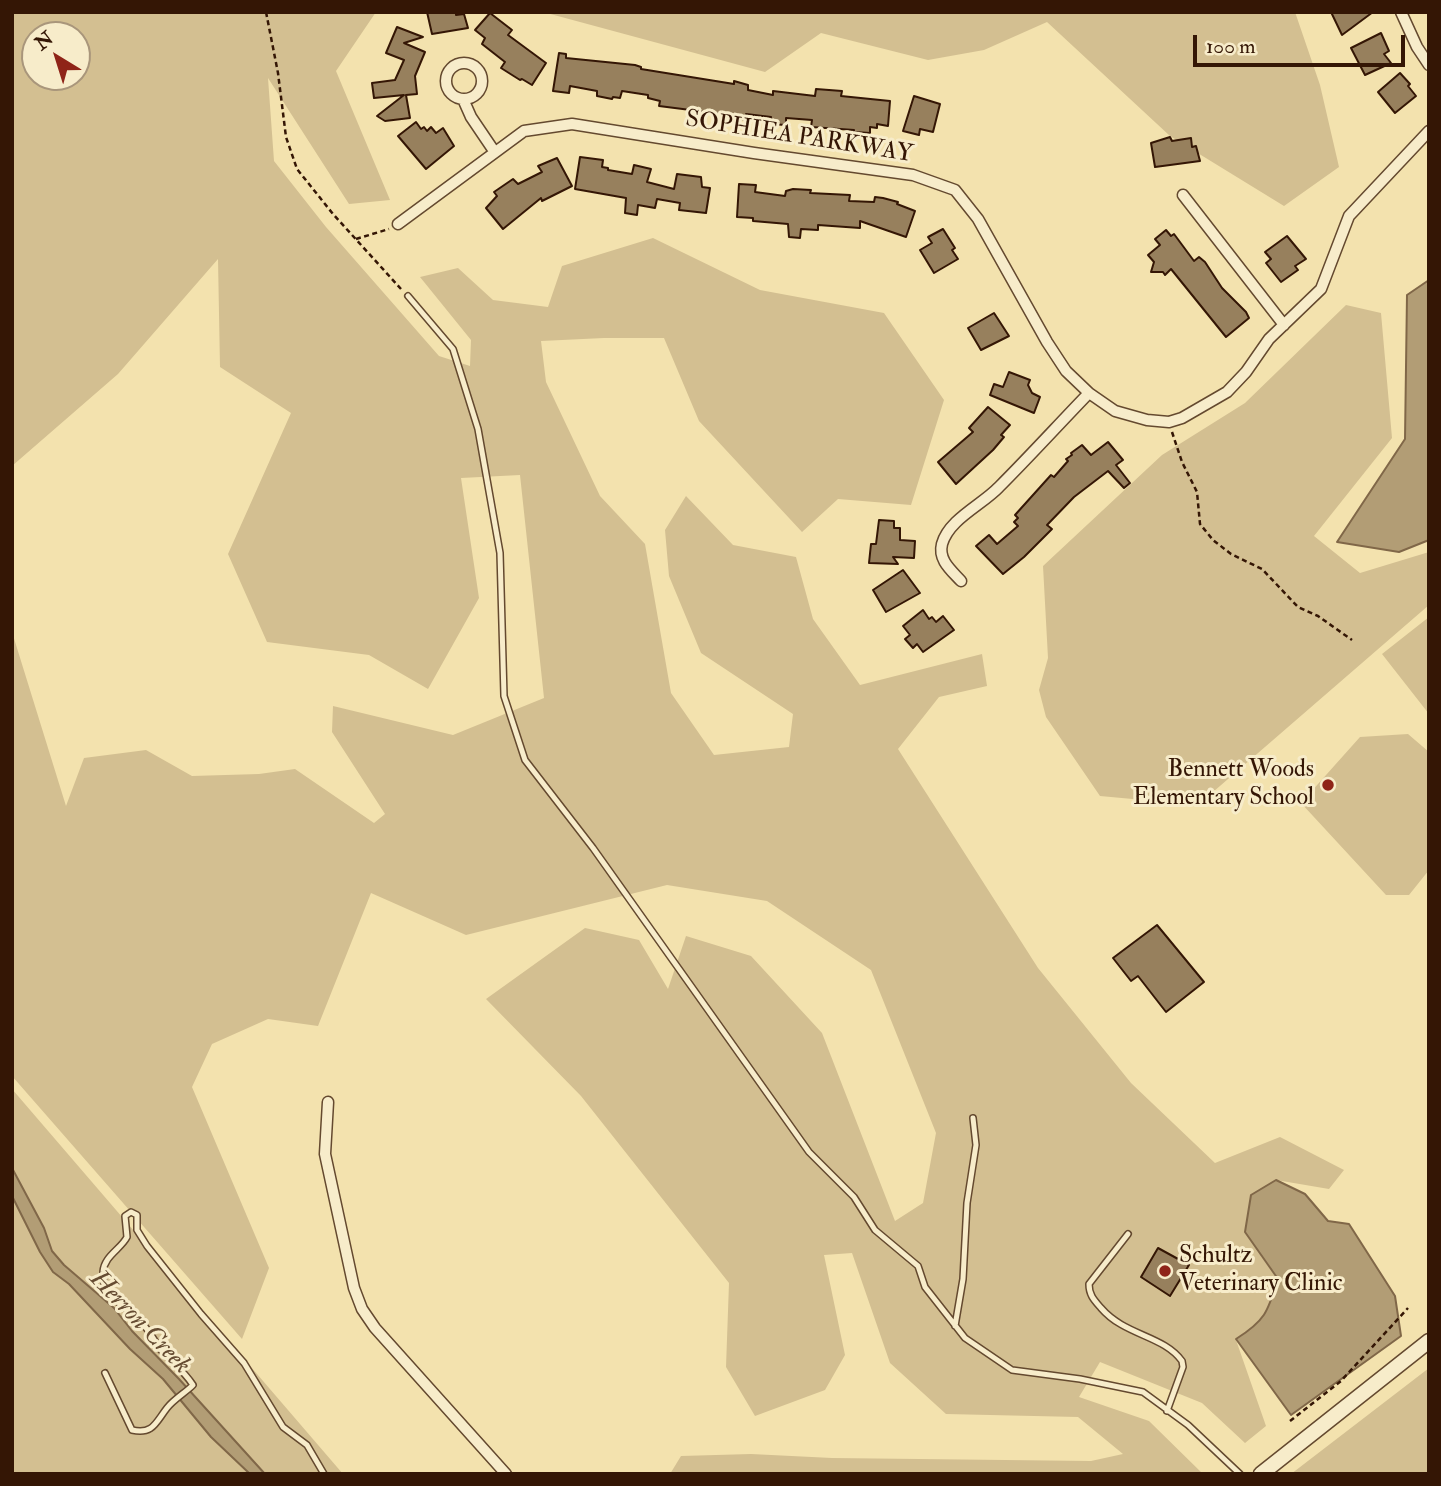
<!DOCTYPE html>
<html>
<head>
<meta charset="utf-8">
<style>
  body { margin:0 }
  #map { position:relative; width:1441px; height:1486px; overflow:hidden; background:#f3e2ae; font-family:"IM FELL Double Pica",serif }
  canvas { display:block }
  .frame { position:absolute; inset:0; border:14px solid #341605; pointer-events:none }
  .north { position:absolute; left:21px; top:21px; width:70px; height:70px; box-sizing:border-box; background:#f7ecca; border:2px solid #a9967b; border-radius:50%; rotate:322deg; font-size:19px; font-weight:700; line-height:28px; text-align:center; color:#341605 }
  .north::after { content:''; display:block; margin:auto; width:24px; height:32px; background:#8f2418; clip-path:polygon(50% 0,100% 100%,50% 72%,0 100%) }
  .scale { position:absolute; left:1193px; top:35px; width:212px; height:32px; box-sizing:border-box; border:4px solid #341605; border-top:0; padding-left:9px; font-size:21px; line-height:24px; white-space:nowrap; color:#341605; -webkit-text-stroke:5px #f7ecca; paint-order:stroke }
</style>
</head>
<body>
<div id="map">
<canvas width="1441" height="1486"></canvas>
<div class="frame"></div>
<div class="north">N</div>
<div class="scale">100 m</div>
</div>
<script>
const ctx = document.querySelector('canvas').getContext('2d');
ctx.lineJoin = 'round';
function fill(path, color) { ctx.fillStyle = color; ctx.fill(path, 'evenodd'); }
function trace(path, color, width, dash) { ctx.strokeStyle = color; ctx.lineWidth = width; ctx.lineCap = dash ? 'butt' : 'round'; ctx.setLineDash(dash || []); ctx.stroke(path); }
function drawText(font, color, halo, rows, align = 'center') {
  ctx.font = font + ' "IM FELL Double Pica",serif'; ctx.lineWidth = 6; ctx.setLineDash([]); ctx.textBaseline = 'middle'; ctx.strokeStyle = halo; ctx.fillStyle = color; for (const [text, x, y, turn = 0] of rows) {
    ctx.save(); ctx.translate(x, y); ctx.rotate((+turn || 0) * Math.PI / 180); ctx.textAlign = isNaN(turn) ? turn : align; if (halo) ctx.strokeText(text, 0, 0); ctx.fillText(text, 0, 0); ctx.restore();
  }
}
fill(new Path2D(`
  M12,12H376L336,71L390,200L349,204L268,78L274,161L326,227L439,356L470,366L471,340L420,277L458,268L493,300L548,307L562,266L653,238L760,290L884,313L944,400L911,505L838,499L802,532L699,421L664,338H604L541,341L546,382L600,496L645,544L671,693L714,755L789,747L793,714L701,653L669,576L665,530L686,496L733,545L796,557L813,619L860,685L982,654L987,686L939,697L898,749L1038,968L1131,1083L1215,1163L1280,1137L1344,1170L1329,1189L1276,1180L1251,1195L1261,1256L1278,1279C1268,1312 1266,1320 1236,1340L1266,1426L1245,1443L1202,1403L1100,1362L1079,1397L1149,1421L1203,1474H670L681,1456L751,1454L832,1458L1091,1461L1123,1454L1078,1417L946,1414L890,1363L852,1253L824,1255L845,1355L825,1390L755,1416L726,1367L729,1283L581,1096L486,999L585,928L639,940L668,989L686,936L751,956L822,1033L895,1221L923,1203L936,1133L871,970L767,901L667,885L466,935L371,893L318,1026L268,1019L212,1044L192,1087L269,1268L242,1339L12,1076V632L66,806L84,758L146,750L192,776L259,774L295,769L374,823L385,814L332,732L333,706L453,735L544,698L520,475L461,478L479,598L428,689L369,655L267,642L228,554L291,413L220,367L218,259L118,374L12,466ZM35,35H77V77H35Z
  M543,12H1295L1320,85L1339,167L1284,206L1170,136L1047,22L984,50L928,60L821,33L765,72Z
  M1346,305L1381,313L1392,438L1314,536L1360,573L1429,552V605L1198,805L1100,796L1046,717L1039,690L1048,658L1043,566L1162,455L1245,403Z
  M1429,617V714L1382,654Z
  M1408,734L1429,752V870L1409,895H1386L1301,803L1360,737Z
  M12,1089L343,1474H12Z
  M1429,1368V1474H1291Z`), '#d3bf91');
const water = new Path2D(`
  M1429,280V540L1399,552L1337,542L1405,439L1407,295Z
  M12,1168L44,1228L52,1251L64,1265L114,1308L132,1331L179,1379L265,1474H250L211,1437L163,1379L130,1349L69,1284L53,1272L40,1252L12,1196Z
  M1276,1180L1305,1194L1328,1221L1349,1224L1395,1296L1401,1336L1291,1415L1236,1339C1266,1320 1268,1311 1278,1279L1245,1232L1251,1195Z`);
fill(water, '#b29d75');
trace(water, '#806748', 2);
const building = new Path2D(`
  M427,12H456V15L464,14L468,28L432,34Z
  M1331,12H1373L1342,35Z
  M490,13L512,30L508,35L546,63L532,85L522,79L520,80L501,68L505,62L482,44L485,38L475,30Z
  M397,27L423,37L404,43L425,52L415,76L417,94L406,95L410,118L385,121L377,116L404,95L374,98L372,83L395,80L404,60L386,53Z
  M1381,33L1389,51L1384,54L1391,63L1365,75L1351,48Z
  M559,53L566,54V58L635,65L641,67V69L734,84V81L748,85V90L773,95V91L815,96L816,89L842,91L841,96L890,101L888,126L877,124V128L870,127V133L854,132V130L811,127L812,120L786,118V125L770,124L771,117L746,114L745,120L722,114L659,106L660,101L648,98V95L622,91L620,98L613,97L612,99L597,96V91L570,86L569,93L553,91Z
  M1400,73L1410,84L1408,86L1416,96L1395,113L1378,92Z
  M914,96L940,104L933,132L920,129L919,135L903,131Z
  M416,122L421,129L424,127L427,131L431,127L436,133L443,128L454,146L426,169L398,136Z
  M1170,137L1172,141L1191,138L1192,147L1196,146L1200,161L1155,167L1151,143Z
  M580,157L603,160L602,167L608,168V170L632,174L634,165L651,169L647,182L674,189L677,174L701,177L702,187L710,188L706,213L679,210L680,203L657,199L655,208L638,205L637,215L625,213L626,198L575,189Z
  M557,158L572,186L542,201L541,198L503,229L486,208L497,196L494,192L513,179L518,184L542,172L538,166Z
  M739,184L756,185L755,192L785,196L786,191L793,189L811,190L810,193L850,195L849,201L874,202L875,197L883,198L898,202L897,204L915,211L906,237L860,221V228L818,225V230L801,229L800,238L789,237L788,224L753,221V218L737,217Z
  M943,229L955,248L952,250L958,259L934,273L920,250L932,243L928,237Z
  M1166,230L1171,236L1174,234L1194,261L1199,257L1205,262L1222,288L1246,312L1249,318L1226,337L1171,269L1165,275L1163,272H1151L1154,262L1148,255L1160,245L1155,239Z
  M1287,236L1306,259L1295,266L1298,270L1281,282L1266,263L1271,259L1265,252Z
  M994,313L1009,336L981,350L968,328Z
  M1009,372L1030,380L1028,385L1032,393L1040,397L1034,413L990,395L994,384L1003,387Z
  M988,407L1010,425L1001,435L1004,437L993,450L956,484L938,462L973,432L969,428Z
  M1108,442L1123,460L1116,465L1130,483L1124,488L1108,471L1074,497L1047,525L1052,529L1024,557L1003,574L976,546L989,535L997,544L1018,526L1014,522L1018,518L1015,515L1051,475L1054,477L1068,461L1066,459L1072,455L1071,453L1082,445L1091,455Z
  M879,520L894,521V528H900V540L915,541L914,558L893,557L898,564L869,563L871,544H876Z
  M903,570L920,593L886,612L873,590Z
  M923,610L929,619L932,617L936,622L943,616L954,630L923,652L917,644L913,648L905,639L910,635L903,626Z
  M1157,925L1204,982L1166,1012L1138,976L1131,981L1113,958Z
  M1158,1248L1189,1265L1170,1296L1141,1277Z`);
fill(building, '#97805d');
trace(building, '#341605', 2);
const service = new Path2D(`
  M408,296L453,349L478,429L500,553L504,696L525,760L593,848L809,1152L854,1197L875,1230L918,1266L925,1287L965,1338L1012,1370L1080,1379L1143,1392L1188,1425L1240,1474
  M1128,1234L1089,1284C1089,1295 1094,1300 1101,1308C1125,1336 1163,1335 1182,1361L1183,1367L1167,1411
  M955,1326L963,1279L967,1203L976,1145L973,1118
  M105,1373L132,1430C153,1435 156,1422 167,1408C174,1399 185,1393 193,1385C184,1371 171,1361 160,1349C154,1340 149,1330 141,1322C128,1309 100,1294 103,1272C104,1256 121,1249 127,1237L125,1216L131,1212L137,1215V1230L147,1246L201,1314L244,1363L283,1427L307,1445L324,1474`);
const minor = new Path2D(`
  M1401,12L1417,47L1429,65
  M446 81a18 18 0 1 1 36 0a18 18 0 1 1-36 0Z
  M463,99L471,117L494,151
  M1183,195L1284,325
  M398,224L524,131L572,124L754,153L913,175L955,190L978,219L1047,342L1066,371L1089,393L1115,411L1147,420L1169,422L1182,418L1227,392L1246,372L1269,339L1321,289L1349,216L1429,131
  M961,581C951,570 938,560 942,544C949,519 982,505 999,487C1030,456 1059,424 1089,393
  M328,1102L325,1154L354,1288L362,1309L375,1328L506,1474`);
const tertiary = new Path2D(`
  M1261,1474L1429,1341`);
trace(service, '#64492f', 8);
trace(minor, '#64492f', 13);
trace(tertiary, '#64492f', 17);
trace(new Path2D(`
  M266,12L278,73L286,137L297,169L333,214L401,289
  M356,239L389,229
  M1172,432L1182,462L1197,492L1200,524L1213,540L1231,554L1262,569L1298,607L1318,616L1352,640
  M1290,1421L1341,1381L1408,1308`), '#341605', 2.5, [5, 3.5]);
trace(service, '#f7ecca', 5);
trace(minor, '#f7ecca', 10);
trace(tertiary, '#f7ecca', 14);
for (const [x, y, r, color] of [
  [1328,785,7,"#8f2418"],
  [1165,1271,7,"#8f2418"]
]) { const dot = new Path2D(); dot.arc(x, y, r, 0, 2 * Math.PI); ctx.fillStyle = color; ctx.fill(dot); trace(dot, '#f7ecca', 2.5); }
drawText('24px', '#341605', '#f7ecca', [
  ["SOPHIEA PARKWAY",799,138,9]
]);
drawText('24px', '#341605', '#f7ecca', [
  ["Bennett Woods",1314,771],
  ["Elementary School",1314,799],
  ["Schultz",1179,1257,"left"],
  ["Veterinary Clinic",1179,1285,"left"]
], 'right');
drawText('italic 26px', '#664c32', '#f7ecca', [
  ["Herron Creek",139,1323,46]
]);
</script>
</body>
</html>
